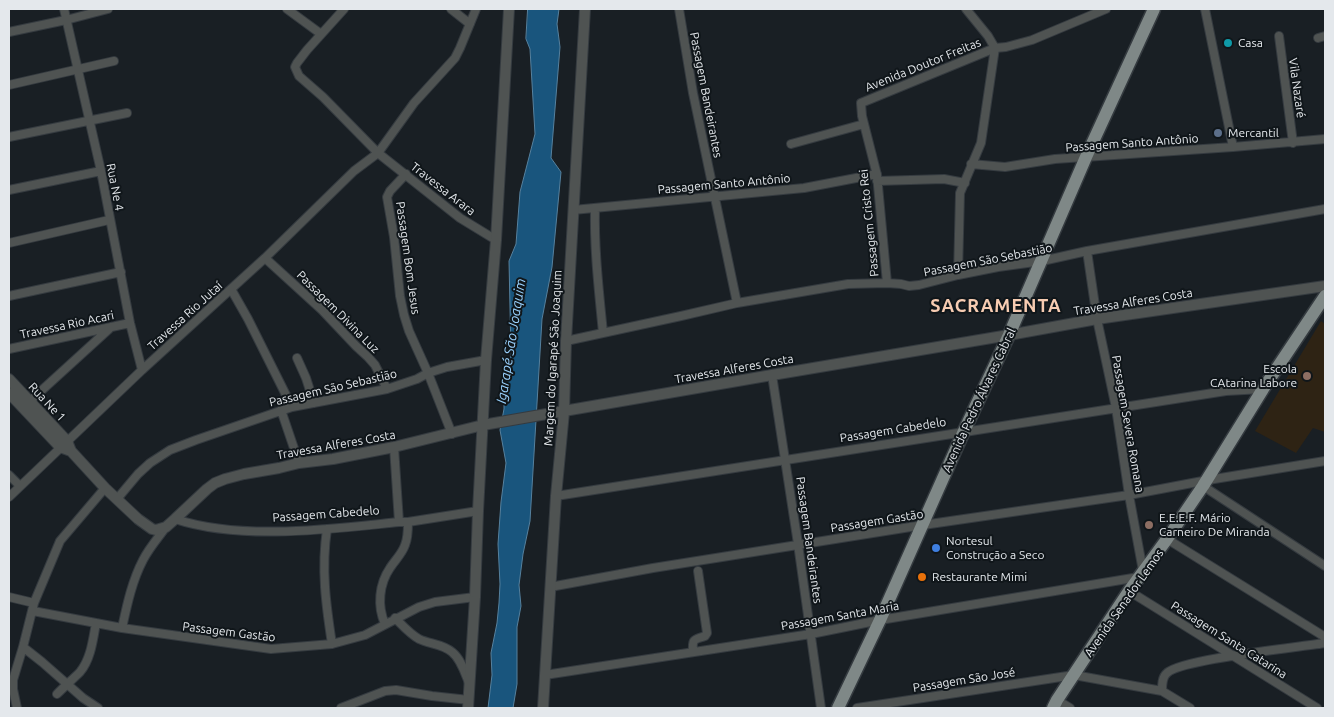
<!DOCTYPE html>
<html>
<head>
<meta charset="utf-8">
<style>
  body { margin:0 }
  #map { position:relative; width:1334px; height:717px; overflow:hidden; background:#191f24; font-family:Ubuntu,sans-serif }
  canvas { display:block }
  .frame { position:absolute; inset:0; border:10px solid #e4e8ec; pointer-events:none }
</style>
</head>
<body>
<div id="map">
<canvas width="1334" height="717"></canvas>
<div class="frame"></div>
</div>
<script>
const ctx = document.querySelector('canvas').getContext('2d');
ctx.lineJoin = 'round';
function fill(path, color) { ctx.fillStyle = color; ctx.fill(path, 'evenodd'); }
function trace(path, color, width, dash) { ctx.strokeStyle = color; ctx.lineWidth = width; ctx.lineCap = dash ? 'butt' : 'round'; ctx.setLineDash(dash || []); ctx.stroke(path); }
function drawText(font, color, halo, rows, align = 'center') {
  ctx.font = font + ' Ubuntu,sans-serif'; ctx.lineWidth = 4; ctx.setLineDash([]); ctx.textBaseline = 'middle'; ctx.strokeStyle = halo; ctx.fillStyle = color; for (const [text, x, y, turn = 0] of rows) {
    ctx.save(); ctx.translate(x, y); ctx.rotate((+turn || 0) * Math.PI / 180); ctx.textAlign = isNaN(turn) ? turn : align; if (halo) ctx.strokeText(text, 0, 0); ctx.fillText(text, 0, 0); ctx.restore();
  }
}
fill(new Path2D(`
  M1321,321L1325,324V432L1313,428L1296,453L1255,431Z`), '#2e2314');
const water = new Path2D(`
  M528,9H559L557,24L560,47L551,158L561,172L552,267L542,319L530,521L523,554L519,585L521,606L517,627V684L513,708H488L492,675L491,653L497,623L499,603L500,584L498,544L501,502L506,463L500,430L504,409V384L509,371L511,354L509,261L516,244L520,192L535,134L530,49L526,39Z`);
fill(water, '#19557d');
trace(water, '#56819e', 1);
const minor = new Path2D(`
  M64,9L101,171L130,323L142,370
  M287,9L321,34
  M344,9L307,50L297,63L295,67L299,76L323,97L378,153L460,218L496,240
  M451,9L470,24
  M679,9L693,93L737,303
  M1205,9L1233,147
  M9,32L66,20L108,9
  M1279,36L1293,143
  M1318,38L1325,36
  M9,85L114,61
  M9,137L127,113
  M791,144L864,124
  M971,164L1005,167L1055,159L1233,147L1325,139
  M406,174L390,191L387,197L394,237L400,296L404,315L409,331L428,373L452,434
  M877,181L944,179L965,183
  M9,190L101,171
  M595,208C594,250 599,291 603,333
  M573,210L804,188L877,174
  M9,243L109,220
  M1087,251L1097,319L1116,408L1129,495L1143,571
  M265,258L322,310L356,346L368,357L375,365L387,389
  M958,275L960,193L981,143L995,48L988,36L966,9
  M887,283L877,175L862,116L861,103L995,48L1006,47L1032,40L1106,9
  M231,289L248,319L292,407
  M9,296L121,272
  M566,341L681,316L737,303L848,284L887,283L901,284L909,286L919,285L958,275L998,267L1042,261L1087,251L1325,209
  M9,349L130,323
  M297,358L306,378L314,403
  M772,375L798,544L821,708
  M30,401L109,329
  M281,410L299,463
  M394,447L399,522
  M9,475L20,486
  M1203,486L1325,566
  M556,496L1226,391L1263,389
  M9,497L142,370L265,258L354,171L378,153L414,103L455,58L460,48L476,9
  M117,499L138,474L150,463L170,450L196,440L292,407L387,389L417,379L428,373L447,367L486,360
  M175,519C242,541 330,529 399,522H408L478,511
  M327,529C321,569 326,605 332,644
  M1167,539L1325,637
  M550,587L653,568L923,525L1129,495L1208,480L1325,461
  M1129,591L1317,708
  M9,597L34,603
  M33,611L122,628L271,649L332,644L365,635L419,607L435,602L475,597
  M395,618C403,626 410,634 419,639C429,644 443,644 452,652C461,659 465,673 469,683
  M385,624C377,606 379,584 390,568C395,560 402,554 405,545C408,538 408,530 408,522
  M122,628C127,605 132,581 143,560C149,548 158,538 166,527
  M23,647L42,662L83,698L98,708
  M693,652C692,638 694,640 705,636L707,633L698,571
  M545,675L811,634L880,620L1139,577
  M1162,691C1162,685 1162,677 1167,673C1180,659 1300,647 1325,643
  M57,694C65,686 73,679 80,672C91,659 93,639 96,623
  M1057,700L1070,708
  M17,708L13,689V680L23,647L34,603L60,541L105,488
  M341,708L385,691L396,690L432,696L469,700
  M857,708L1074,675L1162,691L1190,708`);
const tertiary = new Path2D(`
  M9,379L67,441L71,451L105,488L138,519L152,529L156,530L166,527L175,519L207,489L215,483L225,479L244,474L279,468L299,463L333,459L394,447L483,425L772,375L1009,335L1097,319L1325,286
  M9,393L60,447L71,451
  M468,708L475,597L478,511L486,360L496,240L509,9
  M543,708L556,496L564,412L566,341L585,9`);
const primary = new Path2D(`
  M838,708L880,620L964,431L1009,335L1086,157L1154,9
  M1053,708L1057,700L1129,591L1167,539L1203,486L1263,389L1325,296`);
trace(minor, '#353b40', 10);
trace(tertiary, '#353b40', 12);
trace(primary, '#353b40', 15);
trace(minor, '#4f5352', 8);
trace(tertiary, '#4f5352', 10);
trace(primary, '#7f8887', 12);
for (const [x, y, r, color] of [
  [1228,43,5,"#0f9aa8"],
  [1218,133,5,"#5c6f8a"],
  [1307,376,5,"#8d6e63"],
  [1149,525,5,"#8d6e63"],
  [936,548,5,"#3f7fe0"],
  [922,577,5,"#e8710a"]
]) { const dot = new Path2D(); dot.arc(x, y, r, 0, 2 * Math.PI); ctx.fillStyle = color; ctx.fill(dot); trace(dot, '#10161a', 2); }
drawText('12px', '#e4e8ec', '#10161a', [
  ["Casa",1238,43],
  ["Mercantil",1228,133],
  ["Escola",1297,369,"right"],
  ["CAtarina Labore",1297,383,"right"],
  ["E.E.E.F. Mário",1159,518],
  ["Carneiro De Miranda",1159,532],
  ["Nortesul",946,541],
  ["Construção a Seco",946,555],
  ["Restaurante Mimi",932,577]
], 'left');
drawText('12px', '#e4e8ec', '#10161a', [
  ["Avenida Doutor Freitas",923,65,-22],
  ["Vila Nazaré",1297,88,82],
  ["Passagem Bandeirantes",706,95,79],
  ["Passagem Santo Antônio",1132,143,-4],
  ["Passagem Santo Antônio",724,184,-5],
  ["Rua Ne 4",115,187,79],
  ["Travessa Arara",443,189,38],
  ["Passagem Cristo Rei",869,223,-96],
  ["Passagem Bom Jesus",408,258,82],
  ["Passagem São Sebastião",988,260,-11],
  ["Travessa Alferes Costa",1133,302,-9],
  ["Passagem Divina Luz",338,312,45],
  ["Travessa Rio Jutaí",185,316,-42],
  ["Travessa Rio Acari",67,325,-12],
  ["Margem do Igarapé São Joaquim",553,358,-87],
  ["Travessa Alferes Costa",734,369,-10],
  ["Passagem São Sebastião",333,388,-13],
  ["Avenida Pedro Álvares Cabral",979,400,-65],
  ["Rua Ne 1",47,402,47],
  ["Passagem Severa Romana",1128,424,80],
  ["Passagem Cabedelo",893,430,-9],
  ["Travessa Alferes Costa",336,445,-10],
  ["Passagem Cabedelo",326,514,-4],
  ["Passagem Gastão",877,521,-9],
  ["Passagem Bandeirantes",809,540,82],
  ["Avenida Senador Lemos",1124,603,-55],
  ["Passagem Santa Maria",840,616,-10],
  ["Passagem Gastão",229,632,7],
  ["Passagem Santa Catarina",1229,640,32],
  ["Passagem São José",964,680,-9]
]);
drawText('italic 14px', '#99d1fd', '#10161a', [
  ["Igarapé São Joaquim",511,341,-81]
]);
ctx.letterSpacing = '1px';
drawText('bold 18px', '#f7ccb2', '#10161a', [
  ["SACRAMENTA",996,306]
]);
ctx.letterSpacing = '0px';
</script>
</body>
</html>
